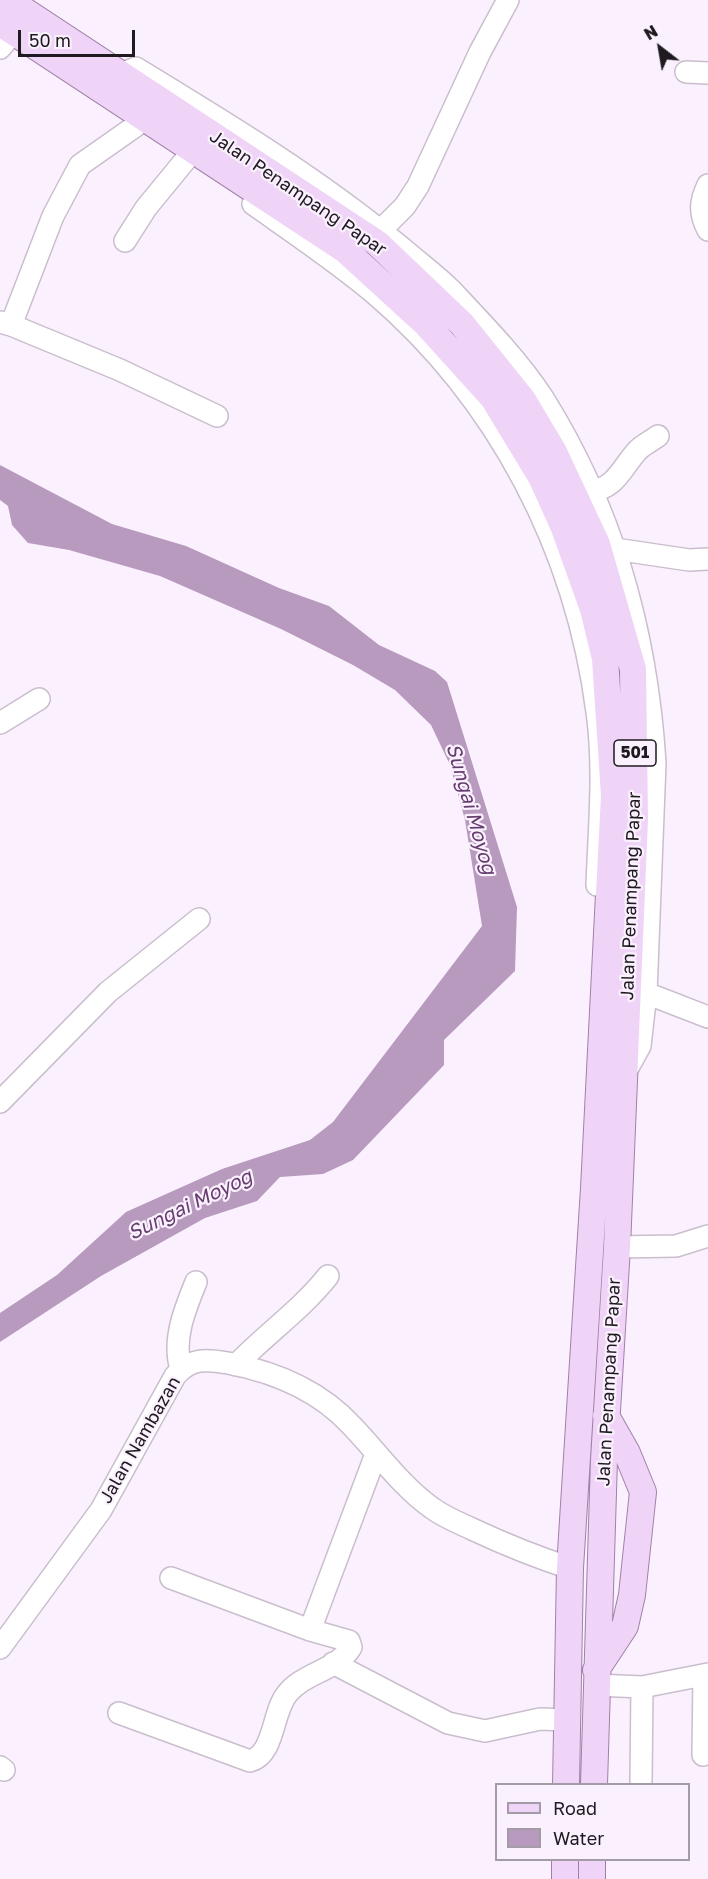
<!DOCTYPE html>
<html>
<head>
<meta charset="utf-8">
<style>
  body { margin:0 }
  #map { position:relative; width:708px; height:1879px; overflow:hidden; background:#fbf1fe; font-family:"Golos Text",sans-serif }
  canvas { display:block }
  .legend { position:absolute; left:495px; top:1783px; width:195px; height:78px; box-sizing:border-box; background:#fbf1fe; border:2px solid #a39ba5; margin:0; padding:8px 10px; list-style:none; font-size:18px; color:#1e1a1f }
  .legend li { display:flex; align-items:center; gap:12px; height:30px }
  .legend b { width:30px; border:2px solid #a39ba5 }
  .north { position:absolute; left:630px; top:18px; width:60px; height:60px; -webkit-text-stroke:4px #fbf1fe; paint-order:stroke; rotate:329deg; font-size:16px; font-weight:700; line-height:24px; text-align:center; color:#1e1a1f }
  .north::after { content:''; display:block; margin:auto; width:21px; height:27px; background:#1e1a1f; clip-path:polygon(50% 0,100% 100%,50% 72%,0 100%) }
  .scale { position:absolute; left:18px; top:30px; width:117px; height:27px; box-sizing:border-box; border:3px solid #1e1a1f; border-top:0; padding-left:8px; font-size:18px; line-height:21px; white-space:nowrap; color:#1e1a1f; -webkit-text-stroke:4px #fbf1fe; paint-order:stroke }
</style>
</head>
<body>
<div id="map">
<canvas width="708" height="1879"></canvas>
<ul class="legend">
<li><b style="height:8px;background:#f0d4f7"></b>Road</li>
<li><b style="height:16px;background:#b79abe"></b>Water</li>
</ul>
<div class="north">N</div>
<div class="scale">50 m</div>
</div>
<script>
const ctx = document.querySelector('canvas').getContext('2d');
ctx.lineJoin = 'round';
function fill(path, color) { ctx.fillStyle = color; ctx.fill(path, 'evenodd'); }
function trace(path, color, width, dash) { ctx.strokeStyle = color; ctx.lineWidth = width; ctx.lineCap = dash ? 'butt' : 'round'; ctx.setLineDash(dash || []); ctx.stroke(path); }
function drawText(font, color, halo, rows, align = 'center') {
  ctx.font = font + ' "Golos Text",sans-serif'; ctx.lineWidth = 4.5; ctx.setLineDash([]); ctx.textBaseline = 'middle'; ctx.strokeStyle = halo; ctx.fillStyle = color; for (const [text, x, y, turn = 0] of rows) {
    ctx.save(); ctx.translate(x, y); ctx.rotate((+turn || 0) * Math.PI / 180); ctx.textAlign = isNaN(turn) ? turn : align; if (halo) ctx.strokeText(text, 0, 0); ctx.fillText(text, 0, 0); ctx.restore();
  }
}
fill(new Path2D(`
  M0,465L112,524L186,546L279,588L329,606L379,645L435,671L447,682L517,907L515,971L444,1040V1065L353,1160L323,1174L280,1177L257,1201L205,1218L101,1276L0,1342V1313L57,1275L126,1212L222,1169L310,1140L333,1122L482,926L465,820L450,765L431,725L395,690L353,665L281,629L160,576L69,550L28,543L12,525L8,506L0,500Z`), '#b79abe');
const minor = new Path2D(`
  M0,48L7,40
  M686,72L708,73
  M121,74L136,68C228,124 319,179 402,248C418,262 436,275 451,290C482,323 518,360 543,398C612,508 647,634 655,763L646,993L640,1046L624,1075
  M708,185C700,201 699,213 708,230
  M253,204C294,233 336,261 374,293C499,400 576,550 597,712C605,769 599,828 597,885
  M380,231L405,206L418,186L480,52L508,0
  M125,241L146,208L187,158
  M0,322L11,325L53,216L80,165L137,125
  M11,325L120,370L217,416
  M590,491C616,489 622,467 638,450C643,445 651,441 658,436
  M615,549L689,560L708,559
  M0,723L39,699
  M646,993L708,1017
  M0,1102L108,992L199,919
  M617,1247L676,1246L708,1236
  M236,1365C266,1334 302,1309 328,1276
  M181,1369C172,1340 185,1309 196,1282
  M171,1578L310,1630L376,1454
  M0,1648L101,1510L175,1376C190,1358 206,1359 228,1363C275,1372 320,1391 352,1426C378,1453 401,1486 432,1508C444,1517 459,1523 472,1529C504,1544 536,1557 570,1568
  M333,1663L448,1723L485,1731L540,1719L567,1720
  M596,1685L642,1687L708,1674
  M119,1713L250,1761C275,1754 272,1712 287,1694C303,1673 338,1670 351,1647L349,1641L310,1630
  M703,1755L704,1675
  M0,1767L4,1770
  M641,1781L642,1687`);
const major = new Path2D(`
  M8,0L377,243L462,324L523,400L554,452L597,544L633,669L635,819L617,1247L604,1460L594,1784
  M0,23L345,250L426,324L493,398L541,477L564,528L593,609L605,659L614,796L594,1188L570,1568L566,1784
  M596,1670L625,1626L632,1595L643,1492L627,1453L606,1416
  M565,1879V1860
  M592,1879V1860`);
trace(minor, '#cabecd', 24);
trace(major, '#a080a8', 28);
trace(minor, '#fff', 21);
trace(major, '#f0d4f7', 26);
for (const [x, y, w] of [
  [635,753,42]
]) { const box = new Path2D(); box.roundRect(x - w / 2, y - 13, w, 26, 4.5); ctx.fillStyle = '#fbf1fe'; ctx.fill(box); trace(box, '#1e1a1f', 1.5); }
drawText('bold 16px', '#1e1a1f', null, [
  ["501",635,753]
]);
drawText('18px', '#1e1a1f', '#fbf1fe', [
  ["Jalan Penampang Papar",298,193,34],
  ["Jalan Penampang Papar",631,896,-88],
  ["Jalan Penampang Papar",609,1382,-87],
  ["Jalan Nambazan",140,1440,-60]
]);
drawText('italic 20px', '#653d6e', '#fbf1fe', [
  ["Sungai Moyog",471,809,74],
  ["Sungai Moyog",190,1205,-26]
]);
</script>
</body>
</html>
